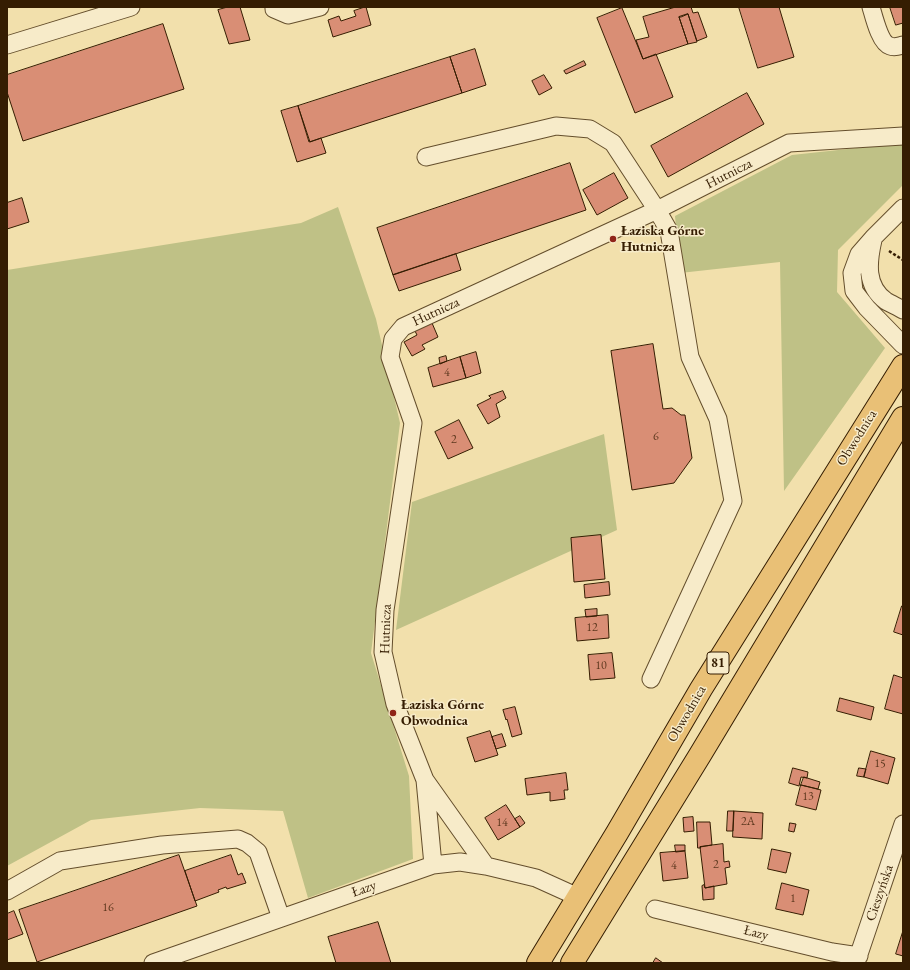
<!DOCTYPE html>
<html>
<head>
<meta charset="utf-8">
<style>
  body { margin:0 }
  #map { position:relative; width:910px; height:970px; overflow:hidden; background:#f2e0ac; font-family:"EB Garamond",serif }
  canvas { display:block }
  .frame { position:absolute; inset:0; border:8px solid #351d02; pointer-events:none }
</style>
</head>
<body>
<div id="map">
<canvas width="910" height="970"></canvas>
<div class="frame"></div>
</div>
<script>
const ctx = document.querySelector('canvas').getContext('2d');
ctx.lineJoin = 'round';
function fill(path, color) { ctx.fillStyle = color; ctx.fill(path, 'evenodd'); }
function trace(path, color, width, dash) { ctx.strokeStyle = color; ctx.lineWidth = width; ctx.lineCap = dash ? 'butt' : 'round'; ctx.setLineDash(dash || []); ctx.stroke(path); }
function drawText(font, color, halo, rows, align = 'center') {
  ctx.font = font + ' "EB Garamond",serif'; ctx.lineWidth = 3; ctx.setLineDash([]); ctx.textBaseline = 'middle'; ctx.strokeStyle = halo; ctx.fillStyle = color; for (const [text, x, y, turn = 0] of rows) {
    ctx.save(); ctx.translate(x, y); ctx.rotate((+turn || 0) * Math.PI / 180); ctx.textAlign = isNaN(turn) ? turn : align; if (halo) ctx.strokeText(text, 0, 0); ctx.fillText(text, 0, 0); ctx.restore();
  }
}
fill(new Path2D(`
  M903,143V185L838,250L837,292L885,348L784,491L780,262L680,273L675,216L792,155Z
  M338,207L376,319L400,423L371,653L409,776L413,859L308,898L283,811L200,808L91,820L7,866V270L301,223Z
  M604,434L617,530L396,630L412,502Z`), '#bfc186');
const building = new Path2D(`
  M228,7H240L250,40L229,44L218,10Z
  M366,7L371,25L333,37L328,20L339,16L341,21L356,16L354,11Z
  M676,7H691L693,13L698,12L707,37L697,41L688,14L681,17H679L688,44L643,59L636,40L649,37L643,17Z
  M739,7H779L794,57L758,68Z
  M890,7H903V23L896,25Z
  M622,8L643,59L656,54L673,97L635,113L597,18Z
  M688,14L697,42L688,44L679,17Z
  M163,24L184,89L23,141L7,92V75Z
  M475,49L486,85L462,93L450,57Z
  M450,57L462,93L309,142L298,106Z
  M584,61L586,65L566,74L564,71Z
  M544,75L552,88L539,95L532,81Z
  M747,93L764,124L668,177L651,146Z
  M298,106L310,142L321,138L326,153L297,162L281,111Z
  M570,163L586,210L393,275L377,228Z
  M614,173L628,198L597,215L583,190Z
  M22,198L29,222L7,229V203Z
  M456,254L461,270L399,291L393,275Z
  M432,323L438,337L422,345L425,349L412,356L404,342L417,335L415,331Z
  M653,344L663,409L672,408L681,415H685L692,458L674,483L632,490L611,351Z
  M476,352L481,373L466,378L460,357Z
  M446,356L447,361L440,364L439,358Z
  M460,357L466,378L433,387L428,368Z
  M503,391L506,398L496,404L500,417L488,424L477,405L491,398L489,396Z
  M459,420L473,448L448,459L435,432Z
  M601,535L605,579L574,582L571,538Z
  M609,582L610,595L585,598L584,585Z
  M902,606H903V635L894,632Z
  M597,609V616L586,617L585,610Z
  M608,615L609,638L577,641L575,618Z
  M612,653L615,678L590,680L588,655Z
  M894,675L903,678V714L885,709Z
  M840,698L874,707L871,720L837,711Z
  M515,707L522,734L512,737L507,719L506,720L503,710Z
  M490,731L498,755L475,762L467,738Z
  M502,734L506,746L496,749L492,737Z
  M871,751L895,758L888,784L864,777Z
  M793,768L808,772L807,778L801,777L799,786L789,783Z
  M859,768L866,769L864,777L857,776Z
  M566,773L568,790H564L565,799L550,801V792L527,795L525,779Z
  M804,777L820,782L818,789L801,785Z
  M801,785L821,790L816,810L796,805Z
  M506,805L520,827L498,840L485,818Z
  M728,811H734L733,831H727Z
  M734,811L763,813L762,839L733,837Z
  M520,816L525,823L520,827L515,819Z
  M693,817L694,831L684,832L683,818Z
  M697,822H710L712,845L700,847L701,848H698Z
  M790,823L796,824L794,832L789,831Z
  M723,844L724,862L729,861L730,867L725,868L727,884L705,888L700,847Z
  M675,845H685V851L676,852Z
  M772,849L791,853L786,873L768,869Z
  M685,851L688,878L663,881L660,853Z
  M179,855L197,906L37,962L19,910Z
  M231,855L238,875L242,873L246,883L227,889L226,887L218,890L219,892L195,901L185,871Z
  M782,883L809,890L803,915L776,909Z
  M704,885L705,888L714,886V899L703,900L702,886Z
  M14,911L23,934L7,940V914Z
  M378,922L391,963H336L328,937Z
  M903,931V956L896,954Z
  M656,958L663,963H653Z`);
fill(building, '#d98e75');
trace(building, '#351d02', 1);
const minor = new Path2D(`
  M274,7V9L288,15L320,7
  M871,7C874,17 880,43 890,46C895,48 899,46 903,45
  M7,45L131,7
  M426,157L556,126L590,129L613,143L657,210L669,231L690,357L718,419L733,501L651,679
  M903,208L873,238L859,254L852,273L854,291L857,295L867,308L903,345
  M873,240C868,262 865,286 886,301C891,304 898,307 903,310
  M425,780L433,865
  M486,866L425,780L395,704L383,652L385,610L413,423L390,357L393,339L403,327L657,210L789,143L903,136
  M7,891L60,861L162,845L238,839L247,843L258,852L281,918
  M655,909L832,952L859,956
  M153,963L433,865L460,862L486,866L536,878L578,897
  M856,963L903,824`);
const major = new Path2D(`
  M538,963L617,833L701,689L903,366
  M572,963L700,755L903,418`);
trace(minor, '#644e2c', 19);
trace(major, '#351d02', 24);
trace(new Path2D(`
  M889,251L903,260`), '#351d02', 2.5, [3, 2]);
trace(minor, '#f7ebc9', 17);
trace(major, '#e9c076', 22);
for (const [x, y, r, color] of [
  [613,239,4,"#8f2418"],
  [393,713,4,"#8f2418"]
]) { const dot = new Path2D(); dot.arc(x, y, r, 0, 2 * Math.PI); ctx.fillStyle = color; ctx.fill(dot); trace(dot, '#f7ebc9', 1.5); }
drawText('12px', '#5e391f', null, [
  ["4",447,373],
  ["6",656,437],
  ["2",454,440],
  ["12",592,628],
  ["10",601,666],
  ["15",880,764],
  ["13",808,797],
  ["2A",748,822],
  ["14",502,823],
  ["2",716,865],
  ["4",674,866],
  ["1",793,899],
  ["16",108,908]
]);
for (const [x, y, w] of [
  [718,663,22]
]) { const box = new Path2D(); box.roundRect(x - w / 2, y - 11, w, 22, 3); ctx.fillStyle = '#f7ebc9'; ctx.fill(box); trace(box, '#351d02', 1); }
drawText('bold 13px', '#351d02', null, [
  ["81",718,663]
]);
drawText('14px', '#351d02', '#f7ebc9', [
  ["Hutnicza",729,174,-27],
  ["Hutnicza",436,312,-25],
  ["Obwodnica",857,438,-58],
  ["Hutnicza",386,629,-88],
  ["Obwodnica",687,714,-60],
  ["Łazy",364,889,-19],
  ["Cieszyńska",880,893,-71],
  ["Łazy",756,933,14]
]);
drawText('bold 14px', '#351d02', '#f7ebc9', [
  ["Łaziska Górne",621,231],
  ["Hutnicza",621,247],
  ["Łaziska Górne",401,705],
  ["Obwodnica",401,721]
], 'left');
</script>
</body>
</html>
